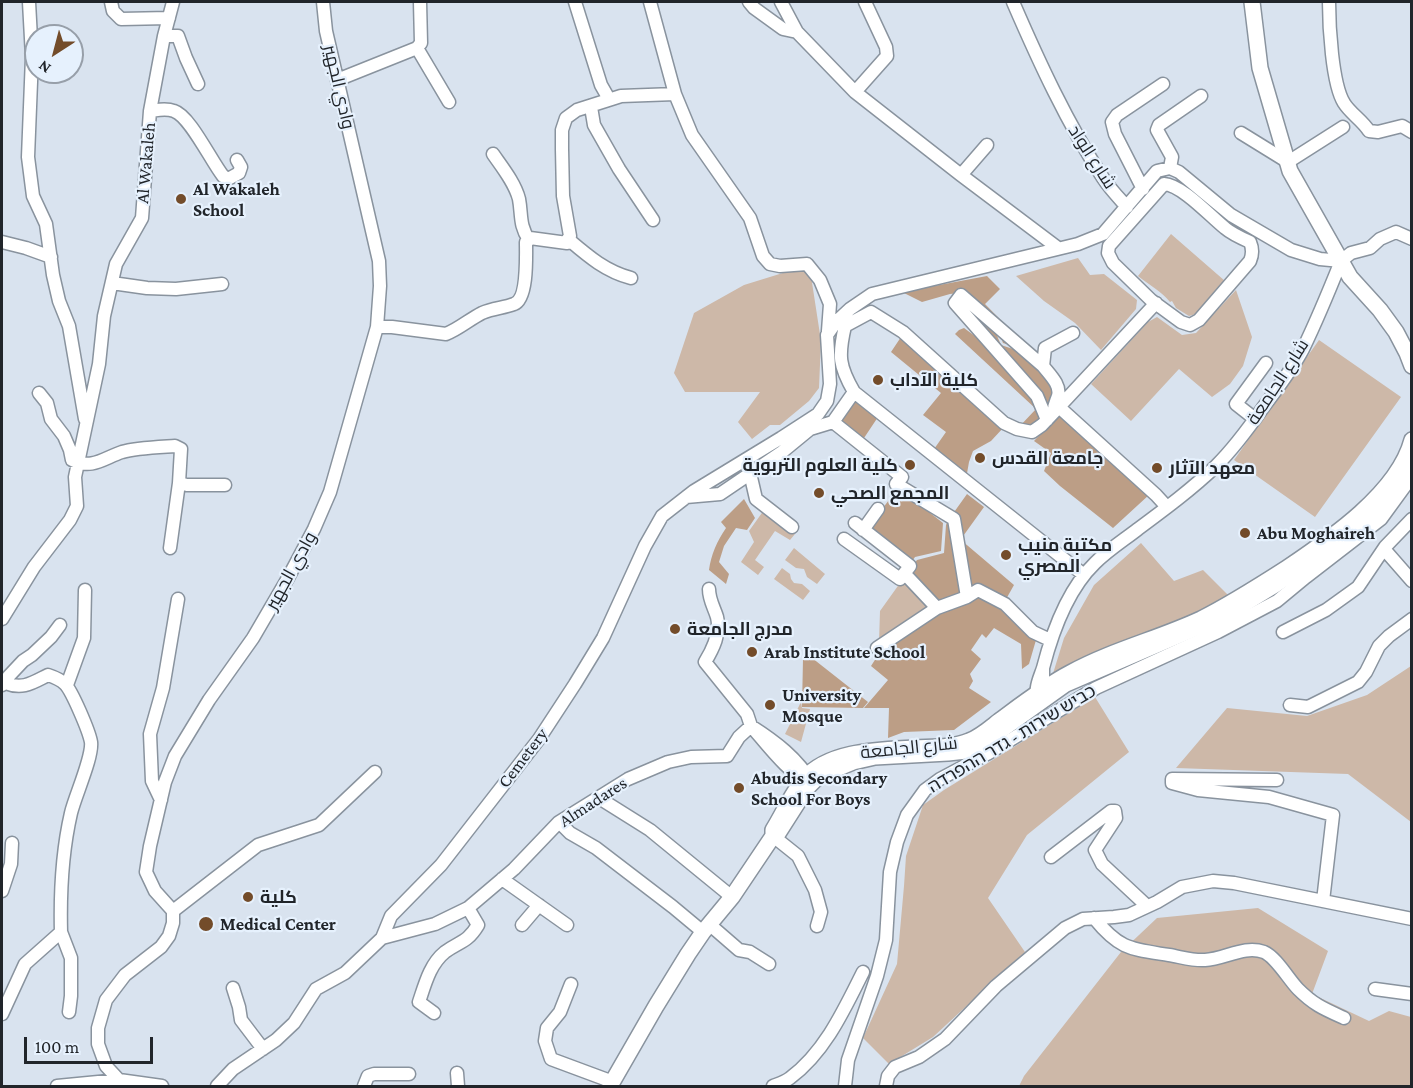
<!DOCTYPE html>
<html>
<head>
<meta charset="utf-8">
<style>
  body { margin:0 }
  #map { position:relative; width:1413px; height:1088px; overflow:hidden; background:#d9e3ef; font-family:"Crimson Pro",serif }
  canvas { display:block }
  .frame { position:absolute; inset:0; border:3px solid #21252a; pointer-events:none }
  .north { position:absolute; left:24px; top:24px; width:60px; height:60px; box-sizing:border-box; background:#e6f1fd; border:2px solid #979fa9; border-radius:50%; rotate:216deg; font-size:16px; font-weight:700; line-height:24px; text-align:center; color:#21252a }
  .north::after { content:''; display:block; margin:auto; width:21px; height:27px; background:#734c2a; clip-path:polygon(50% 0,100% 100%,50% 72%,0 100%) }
  .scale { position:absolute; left:24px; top:1037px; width:129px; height:27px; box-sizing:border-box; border:3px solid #21252a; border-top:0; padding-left:8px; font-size:18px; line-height:21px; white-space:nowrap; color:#21252a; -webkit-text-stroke:4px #e6f1fd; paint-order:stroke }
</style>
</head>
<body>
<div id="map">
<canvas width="1413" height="1088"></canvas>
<div class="frame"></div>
<div class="north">N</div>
<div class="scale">100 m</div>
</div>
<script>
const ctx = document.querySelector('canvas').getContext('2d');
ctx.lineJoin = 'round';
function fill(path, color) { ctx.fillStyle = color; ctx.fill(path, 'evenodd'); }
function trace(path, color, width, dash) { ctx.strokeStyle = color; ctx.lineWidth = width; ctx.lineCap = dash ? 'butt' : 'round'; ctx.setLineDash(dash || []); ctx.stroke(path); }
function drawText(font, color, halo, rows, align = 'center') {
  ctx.font = font + ' "Crimson Pro",Cairo,"Noto Sans Hebrew",serif'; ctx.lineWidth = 4.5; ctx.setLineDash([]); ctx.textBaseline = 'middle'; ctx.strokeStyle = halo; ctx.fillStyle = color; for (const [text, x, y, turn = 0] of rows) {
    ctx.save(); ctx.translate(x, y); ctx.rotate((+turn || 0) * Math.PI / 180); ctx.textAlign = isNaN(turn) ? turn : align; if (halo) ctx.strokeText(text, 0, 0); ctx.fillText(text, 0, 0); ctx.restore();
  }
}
fill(new Path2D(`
  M1171,234L1225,281L1196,314L1189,316L1176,308L1172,301L1170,302C1161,291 1149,285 1138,276Z
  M1078,258L1090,275L1104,274L1137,300L1136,309L1101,350L1075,323L1044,301L1016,276Z
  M799,268L811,276L821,341L819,388L809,401L780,425H770L752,439L738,422L760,392H685L674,373L694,313L744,285Z
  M1236,290L1252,337L1243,366L1230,384L1212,397L1179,369L1131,421L1091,384L1148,322L1157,317L1182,335L1196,333Z
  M1319,340L1401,397L1315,517L1234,460Z
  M764,510L795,534L790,540L775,531L755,560L764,567L758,575L741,562L754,542L749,531Z
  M1141,543L1174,581L1203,570L1229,596L1149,639L1051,680L1064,638L1094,585Z
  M794,548L825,574L817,584L807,577L804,569L796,568L785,560Z
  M782,568L790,574L791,579L794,583L802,584L810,591L803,600L774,579Z
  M905,576L933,606L879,643L880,611Z
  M1411,666V822L1348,774L1176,768L1227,708L1307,716L1367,695Z
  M1095,697L1129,752L1027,835L988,898L1025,952L933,1037L889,1064L863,1038L897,964L904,886L906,856L923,805L944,790Z
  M801,702L802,708L810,709L801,742L785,734Z
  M1258,908L1328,951L1312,994L1369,1021L1389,1011L1411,1017V1086H1019L1024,1076L1121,952L1157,918Z`), '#cdb8a8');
fill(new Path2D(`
  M987,276L1000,289L985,304L1032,352L1003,343L995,322L959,293L950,294L922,302L902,292Z
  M961,297L992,324L1001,345L1019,351L1056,386L1047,417L996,346L966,325L957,303Z
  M964,328L994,350L1036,396L1045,419L1032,430L1018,428L1036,409L955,334L959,330Z
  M901,337L1004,427L991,441L973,451L969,462L966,479L932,452L946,432L923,415L941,393L891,352Z
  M854,398L878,417L862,441L837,422Z
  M1060,413L1150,494L1113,528L1060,486L1044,471L1051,453L1034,441Z
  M898,488L943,523L941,551L915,557L910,564L867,529Z
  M967,494L984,507L961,539L952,515Z
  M744,499L755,518L747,530L736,528L724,546L719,562L729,574L726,584L709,570C711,555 717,541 726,528L721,522Z
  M949,518L965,596L938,605L907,573L917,560L944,553L946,525Z
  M961,540L1014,585L1005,601L968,594Z
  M979,595L1004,608L1031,634L1036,640L1029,664L1022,669L1021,644L994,628L986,638L982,634L971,650L981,659L970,674L973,681L969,688L991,702L954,730L904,732L888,738L889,708H864L888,680L871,666L882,649L941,611Z
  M807,654L868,702L863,708L802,707L803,659Z`), '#bc9e86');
const minor = new Path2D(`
  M29,2L32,57L28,157L33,196L46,224L53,275L59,301L69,326L85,419
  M111,2L113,11L121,19L169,18
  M575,2L601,85L609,99
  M650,2L675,94L692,135L750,218L763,256L770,264L780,266L807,264L820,280L830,304L828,331
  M749,2L754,8L783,29L797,32
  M781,2L797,32L855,92L961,175L1058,248
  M1013,2C1039,62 1067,123 1103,178C1110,189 1119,198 1127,207
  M1329,2C1329,25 1332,84 1344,103C1350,113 1362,120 1369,131L1378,132L1402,126L1412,132
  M164,36H178L186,58L198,84
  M417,48L449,102
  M337,80L417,48L421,43L420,2
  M855,92L887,56L886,47L865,2
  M591,107L594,125L619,169L653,220
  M150,111C158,110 166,108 174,111C190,116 211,161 223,176L228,179L239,173L241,167L237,160
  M1241,133L1288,162L1343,127
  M493,154C502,167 515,183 519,199C522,215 519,225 529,240
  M1170,168L1172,157L1157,130L1159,125L1201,96
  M961,175L987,145
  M1164,184C1182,185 1210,216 1225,228C1232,234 1241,238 1250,242C1253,249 1253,254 1250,261L1199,320L1190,325L1181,322L1151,300L1113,263L1108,253L1109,246Z
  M1143,189L1115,134L1112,122L1117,115L1163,84
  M568,239C588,256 605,271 631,278
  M2,242L26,248L51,257
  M1341,261L1351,253L1370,248L1380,239L1396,232L1412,239
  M112,283L147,288L176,289L222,284
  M377,327H392L446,334C459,329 470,319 482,313C493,308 504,308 514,304C528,299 526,255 526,242L530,238L567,243L570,236L563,196L562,149V130L566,118L577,110L621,96L675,94
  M1043,366L961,295L955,303L1037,396L1047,420
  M39,393L47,403L51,419L64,436L70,450L72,460C92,470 104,458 122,452C135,448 161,447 175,446L181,449L179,483L187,485H225
  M1059,407L1156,303
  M1054,410C1054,404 1056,402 1058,396C1061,385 1050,375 1043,366L1045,348L1073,333
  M1255,419L1236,404L1266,363
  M833,422L854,392
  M750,473L756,499L792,527
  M686,497L720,494L782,452L810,429L833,422L902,477L896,484L954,519L967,597
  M863,530L878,509
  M844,539L900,579L910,566L855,523
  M170,548L179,483
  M1384,549L1412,581
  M905,574L937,608
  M1084,575L854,392C839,366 838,356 845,326L871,312L903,332L1004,423L1017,429L1032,432L1042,425L1059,407L1156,495L1167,507
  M2,619L34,567L70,520L77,506L75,477L99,364L104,316L116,264L142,218L150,111L164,36L173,2
  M1283,632L1326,610L1358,587L1385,547L1412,519
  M877,648L937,608L967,597L978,590L1005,604L1033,632L1050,640
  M1043,668C1052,633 1068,589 1095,563C1108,550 1124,540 1138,529C1165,509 1192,489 1216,466C1233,449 1248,429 1262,409C1276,390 1292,370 1303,349C1317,320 1329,291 1341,261
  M1043,668V684L1040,701C1033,690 1039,680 1043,668Z
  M5,683L8,677L23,661L32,655L51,637L60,625
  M2,685L5,683C23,690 32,683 48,675C54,677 60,679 65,684C72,691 89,731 91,742C93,757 75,796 71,813C62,852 60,892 61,932L25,964L2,1014
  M67,685L84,638L85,590
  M1290,705L1308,707L1358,682L1366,672L1379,646L1389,636L1412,619
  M751,726C776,742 797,758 812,783C791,777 766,743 751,726Z
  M1277,780L1172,779V783L1198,790L1269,797L1333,815L1323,901
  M599,798L650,830L732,897
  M161,800L152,781L150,734L163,688L178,599
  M559,822L570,833L596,848L673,907L703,932
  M773,836L798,856L815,890L821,912L817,926
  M1051,857L1111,811H1115L1116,818L1095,850L1102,864L1147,906
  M502,879L567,925
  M2,891L11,864L12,843
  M173,911L258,845L319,825L375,772
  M1094,918C1120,950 1131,949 1169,955C1181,957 1194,961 1205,960C1225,959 1244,945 1264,952C1276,957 1289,980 1298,989C1314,1005 1324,1009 1344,1018
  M709,924L739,950L750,952L769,964
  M522,925L539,905
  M61,932L71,958V996L69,1012
  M382,938L435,924L468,908L514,869L559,822L628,779L668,762L691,757L727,756L739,737L751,726L747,714L705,662C713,649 721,633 717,617C714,607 709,600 709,589
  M571,984L560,1012L547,1028L545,1041L551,1059L613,1082
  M233,988L239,1007L241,1020L263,1049
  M1375,989L1412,994
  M434,1013L419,1002C425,984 430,964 445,952C460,941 467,943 478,925L468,908
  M457,1073L458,1086
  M119,1080L106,1066L98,1044V1028L106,1000L125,975L161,947L169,936L173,923V911L155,891L146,872L150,846L165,782L175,756L209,700L253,638L288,578L314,529L330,492L377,327L380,286L379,261L326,31L323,2
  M57,1086L119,1080L162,1086
  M217,1086L233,1069L276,1040L294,1023L316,989L345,973L382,938L391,916L441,865L539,739L575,684L603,638L645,546L662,516L694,491L781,438L818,414L827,401L830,384L827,335L836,322L850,309L872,294L1078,244L1103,234L1157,171L1170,168L1179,172L1231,215L1291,250L1320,259L1341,261
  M364,1086L368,1076L374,1074H409
  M773,1086C778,1084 785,1082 790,1078C825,1052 844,1010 863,972
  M845,1086L848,1060L877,976L886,940L890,872L897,842L907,815L925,790L940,779L987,754L1096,688L1218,632L1277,601L1306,577L1381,519L1408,482
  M886,1086L888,1076L895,1067L919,1057L945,1039L996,986L1065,928L1083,919L1114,917L1129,915L1157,902L1182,887L1213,881L1234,883L1412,919`);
const major = new Path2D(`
  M1252,2L1260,68L1290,171L1350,277L1380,310L1396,332L1407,353L1412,366
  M1412,440C1398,493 1330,539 1287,568C1259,586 1231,604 1201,619C1158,639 1112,650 1070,673C1045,686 1022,704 999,721C990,728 980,737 969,741C952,748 933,747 915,748C880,750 829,750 804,779C792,793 783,814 773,830V836L777,835L807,788L816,779L824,774L853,762L875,757L948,753L966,751L975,748L989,739L1066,684L1226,615L1275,585L1308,562L1365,517L1394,488L1412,463
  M610,1086L656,1006L688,954L703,932L732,897L773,836`);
trace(minor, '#89939e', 15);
trace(major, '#89939e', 18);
trace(minor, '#fff', 12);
trace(major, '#fff', 15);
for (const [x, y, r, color] of [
  [181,199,6,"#734c2a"],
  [878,380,6,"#734c2a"],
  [980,458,6,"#734c2a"],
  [910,465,6,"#734c2a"],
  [1157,468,6,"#734c2a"],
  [819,493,6,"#734c2a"],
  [1245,533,6,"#734c2a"],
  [1006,555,6,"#734c2a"],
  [675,629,6,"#734c2a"],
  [752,652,6,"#734c2a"],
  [770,705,6,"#734c2a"],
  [739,788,6,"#734c2a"],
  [248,897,6,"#734c2a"],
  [206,924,8,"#734c2a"]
]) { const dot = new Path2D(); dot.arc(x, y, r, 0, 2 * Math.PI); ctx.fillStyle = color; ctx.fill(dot); trace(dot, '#e6f1fd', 2); }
drawText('18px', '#21252a', '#e6f1fd', [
  ["وادي الجهير",339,87,77],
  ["شارع الواد",1092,157,57],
  ["Al Wakaleh",146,163,-85],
  ["شارع الجامعة",1278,382,-57],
  ["وادي الجهير",291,571,-61],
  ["כביש שירות - גדר ההפרדה",1012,739,-31],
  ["شارع الجامعة",909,748,-6],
  ["Cemetery",523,758,-53],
  ["Almadares",593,802,-33]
]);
drawText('bold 18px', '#21252a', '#e6f1fd', [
  ["Al Wakaleh",193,189],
  ["School",193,210],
  ["كلية الآداب",890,380],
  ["جامعة القدس",992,458],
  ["كلية العلوم التربوية",898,465,"right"],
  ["معهد الآثار",1169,468],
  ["المجمع الصحي",831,493],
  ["Abu Moghaireh",1257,533],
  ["مكتبة منيب",1018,545],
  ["المصري",1018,566],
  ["مدرج الجامعة",687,629],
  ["Arab Institute School",764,652],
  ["University",782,695],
  ["Mosque",782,716],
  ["Abudis Secondary",751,778],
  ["School For Boys",751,799],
  ["كلية",260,897],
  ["Medical Center",220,924]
], 'left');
</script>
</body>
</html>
